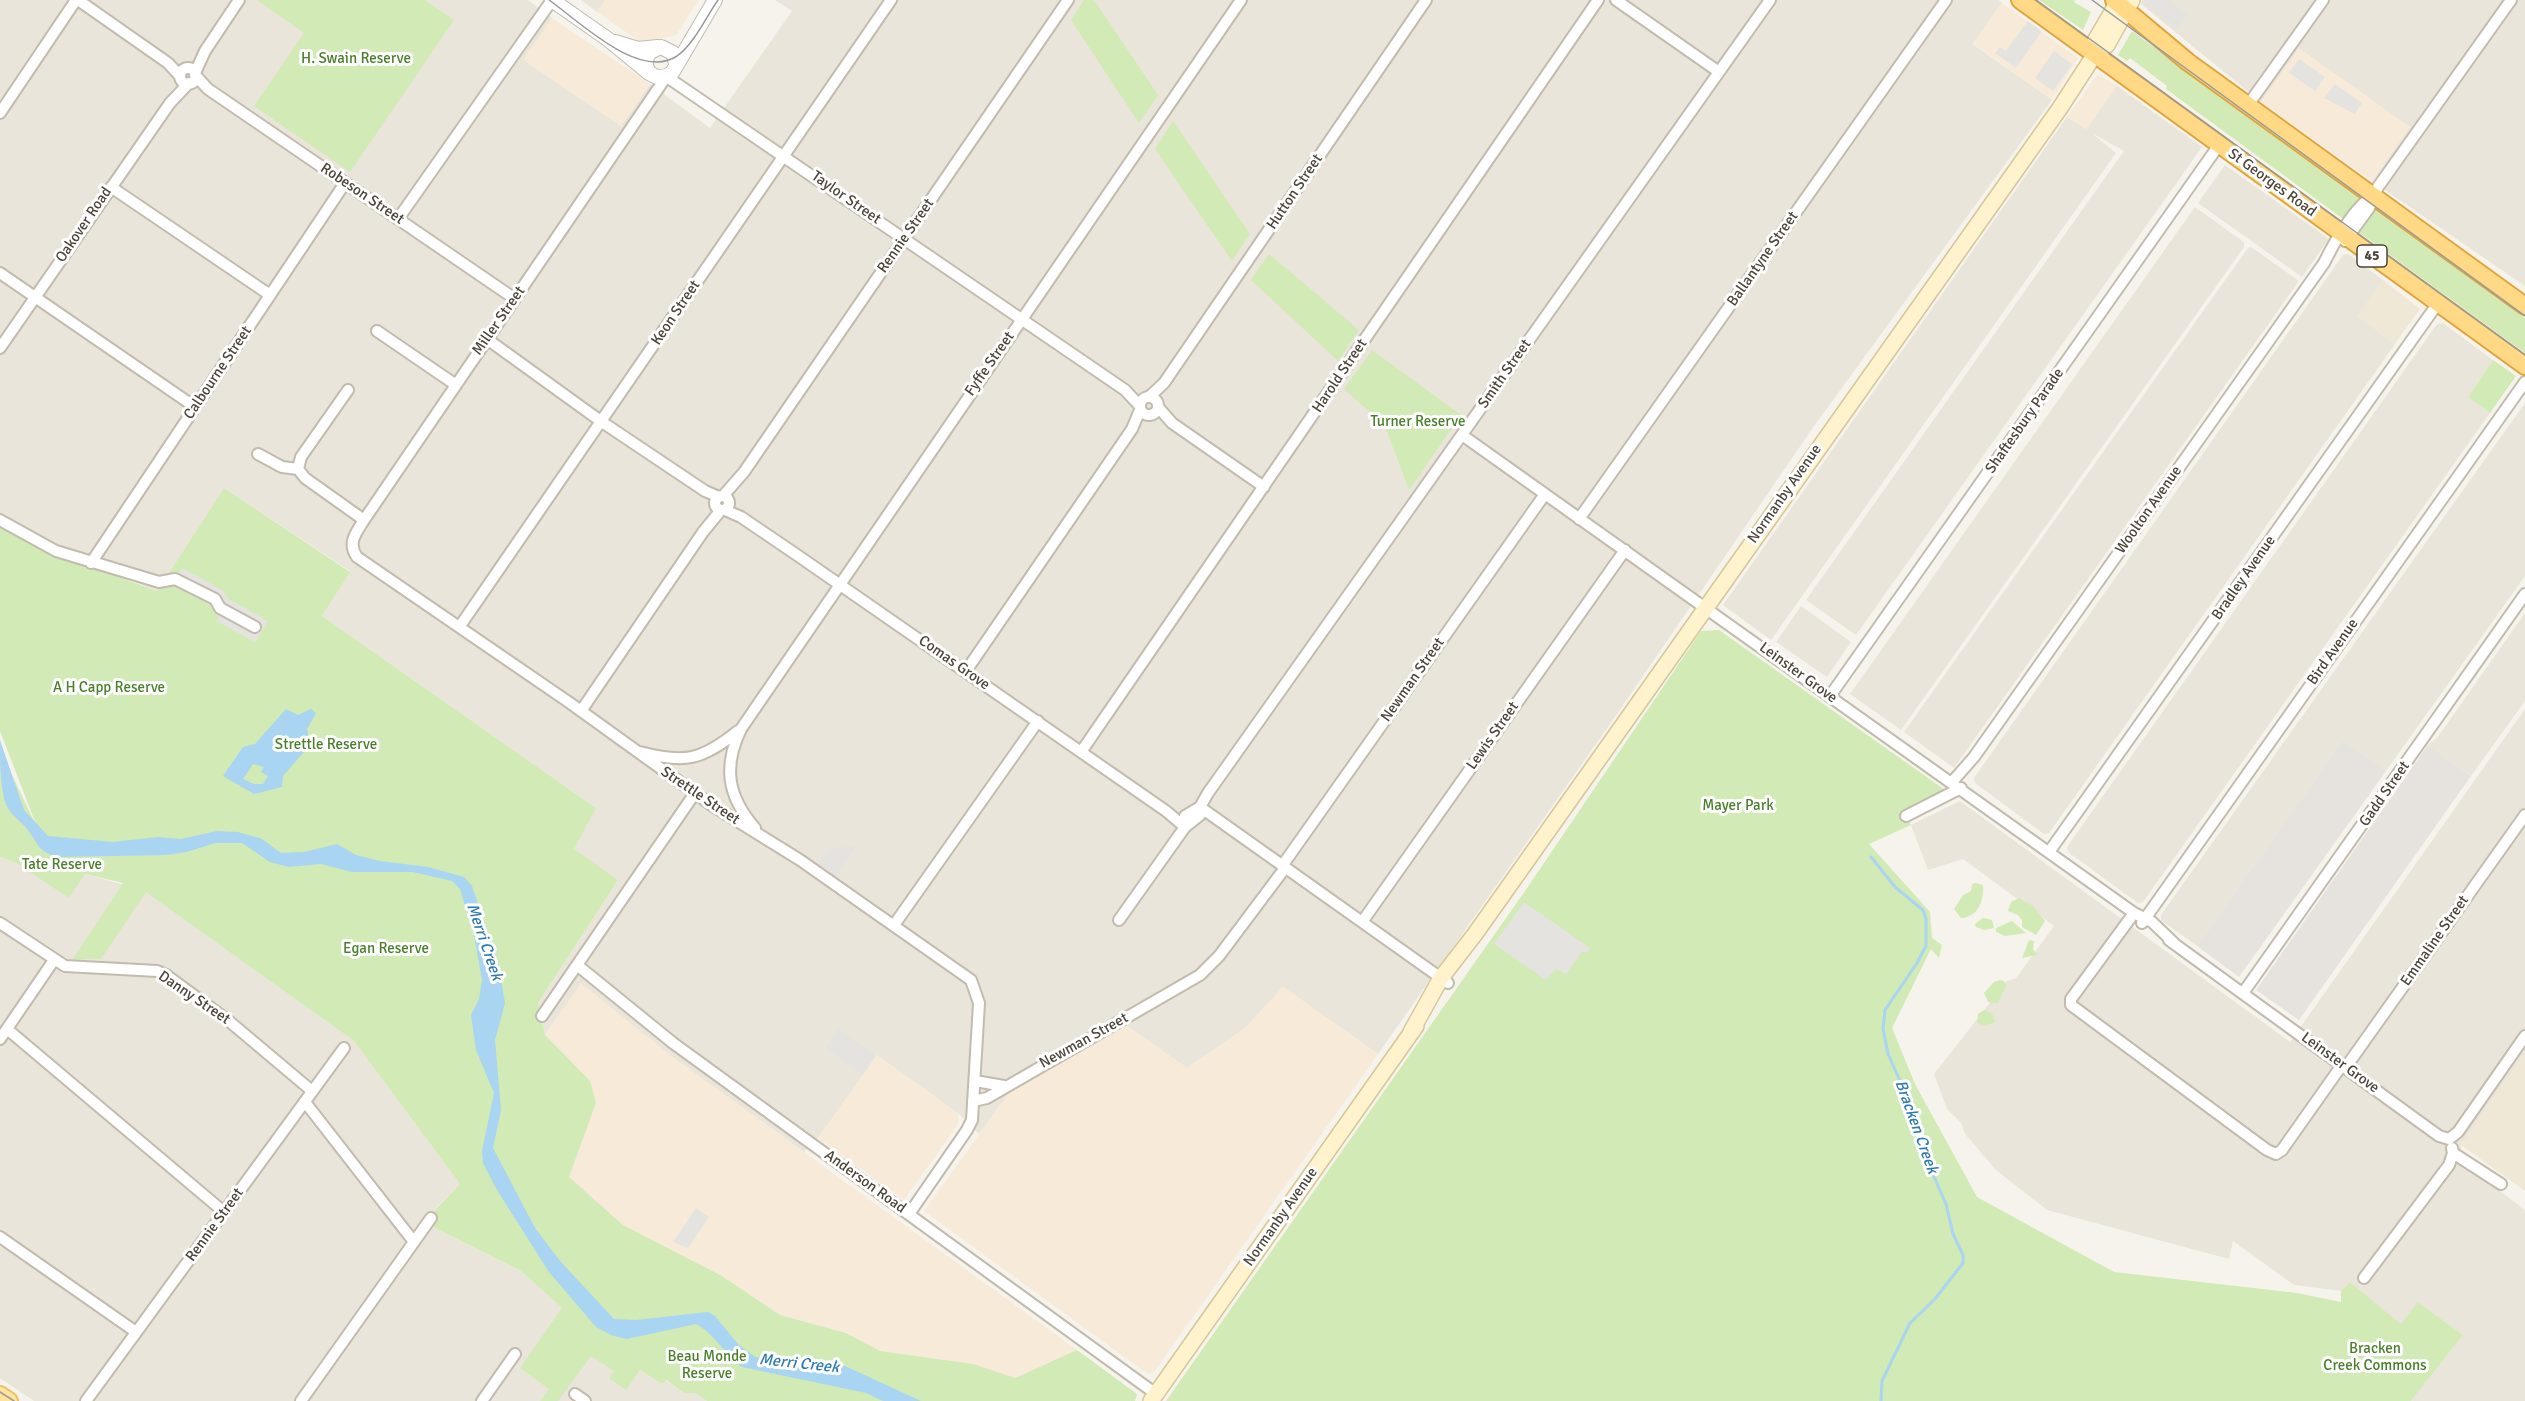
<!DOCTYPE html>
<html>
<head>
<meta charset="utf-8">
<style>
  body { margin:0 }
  canvas { display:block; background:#f6f3ec }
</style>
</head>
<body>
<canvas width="2525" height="1401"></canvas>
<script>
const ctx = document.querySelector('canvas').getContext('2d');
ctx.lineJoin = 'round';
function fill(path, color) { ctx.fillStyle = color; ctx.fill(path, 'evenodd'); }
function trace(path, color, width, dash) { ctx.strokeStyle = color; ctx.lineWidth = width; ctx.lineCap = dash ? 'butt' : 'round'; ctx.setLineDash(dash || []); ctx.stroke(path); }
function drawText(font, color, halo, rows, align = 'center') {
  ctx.font = font + ' Signika,sans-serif'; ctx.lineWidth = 6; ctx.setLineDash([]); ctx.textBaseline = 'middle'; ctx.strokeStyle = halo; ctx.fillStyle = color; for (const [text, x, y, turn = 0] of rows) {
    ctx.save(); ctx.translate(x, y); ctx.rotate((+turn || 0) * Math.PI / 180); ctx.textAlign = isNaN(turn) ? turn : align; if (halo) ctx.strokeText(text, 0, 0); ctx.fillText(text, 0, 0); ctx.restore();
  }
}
fill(new Path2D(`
  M0,0H528L552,18L524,60L621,126L650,84L710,128L792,11L775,0H1998L2002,3L1973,44L2052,100L1814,426L1617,714L1378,1054L1283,987L1245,1028L1187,1068L1127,1026L1009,1093L979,1134L959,1114L877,1055L818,1138L804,1152L671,1056L581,984L545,1035L538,1003L618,880L573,849L596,808L322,616L350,571L224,488L157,591L0,528Z
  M581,0H605L597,12Z
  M2143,0H2525V286L2372,181L2410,127L2299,49L2261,102L2141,4Z
  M2117,86L2202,147L1856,635L1806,600L2124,151L2092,133L2116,153L1771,640L1723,605L2067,117L2086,129Z
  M2225,165L2329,239L2302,277L2198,203Z
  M2195,207L2244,242V247L1901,730L1850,694Z
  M2251,247L2299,281L1954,768L1904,732L2248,248Z
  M2348,254L2383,280L2358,316L2395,344L2049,833L2044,834L1975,783L1974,778L2343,255Z
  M2443,323L2493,360L2468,397L2490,413L2143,902L2138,903L2068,852L2067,847L2437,324Z
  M2525,403V576L2386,771L2343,740L2197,946L2161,920V915Z
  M1801,606L1851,642L1827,677L1776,642Z
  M2525,613V701L2471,776L2428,745L2437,738Z
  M2525,709V1053L2461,1145L2463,1163L2525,1210V1401H2411L2463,1335L2418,1302L2402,1325L2350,1282L2341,1291L2294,1285L2233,1241L2229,1259L2047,1210L1996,1170L1965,1134L1961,1123L1947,1109L1934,1074L2007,981L2016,978L2054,926L1963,859L1928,870L1911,825L1960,801L2290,1042Z
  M0,857L18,864L85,874L146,891L354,1041L460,1184L433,1211V1227L521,1271L562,1308L614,1371L625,1390L640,1370L662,1384L665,1380L684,1393H695L707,1401H34L0,1378Z`), '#eae5da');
fill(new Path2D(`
  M605,0H699L676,35L642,43L597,12Z
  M2002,3L2078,58L2052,100L1973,43Z
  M552,18L650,84L621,126L523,60Z
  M2299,48L2410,127L2372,181L2261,102Z
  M2098,74L2117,86L2086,129L2067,117Z
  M581,983L671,1056L1077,1350L1015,1378L973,1364L880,1351L846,1333L780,1315L722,1276L623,1225L569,1177L596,1103L545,1035Z
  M1283,987L1378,1054L1154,1372L1148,1374L924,1211L1009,1093L1127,1026L1187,1068L1245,1028Z
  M877,1055L959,1114L957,1126L904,1200L818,1138Z`), '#f7ead8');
fill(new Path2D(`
  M2343,740L2386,771L2239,977L2197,946Z
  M2428,745L2471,776L2299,1020L2256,990Z`), '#e6e2dd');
fill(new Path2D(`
  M2383,280L2420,309L2395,344L2357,316Z
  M2525,1053V1191L2461,1145Z`), '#efe8d6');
fill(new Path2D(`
  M257,0H425L454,20L350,172L254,106L304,33Z
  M1084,0H1094L1158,95L1139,123L1071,20Z
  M2039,0H2075L2074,2L2091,12L2083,30Z
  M2132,31L2362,199L2346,221L2166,89L2167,86L2130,58L2127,61L2118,55Z
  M1173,121L1250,234L1232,261L1155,149Z
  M2373,207L2525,318V353L2357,231Z
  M1269,254L1359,330L1338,361L1251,280Z
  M1372,350L1461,415L1409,490L1385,426L1344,389Z
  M2493,360L2516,376L2490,413L2468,397Z
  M224,488L350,572L322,616L596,808L574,849L618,880L538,1003L545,1035L590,1081L596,1103L569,1177L623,1225L722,1276L780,1315L846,1333L880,1351L973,1364L1015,1378L1077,1350L1137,1394L1135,1401H707L695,1393H684L666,1380L662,1384L640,1370L626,1390L609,1378L614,1371L591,1356L558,1401H540L549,1389L520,1368L562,1308L521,1271L433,1227V1212L460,1184L354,1041L146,892L101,959H73L123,883L85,874L69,898L18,864L0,857V750L37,827L0,731V528L121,578L157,591Z
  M1719,630L1945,790L1904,811L1911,825L1869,844L1930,912L1932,938L1942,945L1939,958L1931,949L1892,1028L1915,1084L1977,1197L2114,1272L2297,1293L2341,1302V1291L2350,1282L2401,1324L2418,1302L2463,1335L2411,1401H1166L1523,894L1701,631Z
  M1976,883L1983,885C1984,900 1979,917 1961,918L1954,909L1963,895L1971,891L1972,884Z
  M2019,898L2033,906L2045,921L2036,935L2022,927V920L2018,915L2008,911L2011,902Z
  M1983,918L1992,920L1994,928L1984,930L1976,927L1975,924Z
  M2012,921L2026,933L2005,936L1996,932V928Z
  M2029,940L2034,941L2033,949L2037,955L2022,958Z
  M2000,980L2004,981L2006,986C2003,991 2001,998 1998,1003L1988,1002L1984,993L1994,982Z
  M1984,1010L1992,1013L1995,1022L1985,1026L1977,1023L1978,1014Z`), '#d2eab5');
fill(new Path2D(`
  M2148,0H2168L2187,14L2178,28L2145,5Z
  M2028,21L2042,31L2016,68L1995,53L2000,47L2006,51Z
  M2054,51L2072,64L2053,91L2035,78Z
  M2299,59L2325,77L2315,91L2289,73Z
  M2335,84L2362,103L2355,114L2324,98Z
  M182,568L224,591L227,598L268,621L255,642L216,621L220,615L216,605L174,582Z
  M856,845L836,876L818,864L827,850Z
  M1524,902L1590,948L1587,953L1583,951L1566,974L1556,969L1546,980L1494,944Z
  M839,1029L876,1055L863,1075L826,1048Z
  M696,1208L709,1217L688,1248L673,1242Z`), '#e5e3e0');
fill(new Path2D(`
  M286,709L298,715L311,709L316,713L307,729L310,745L283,776L282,787L254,794L223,776L243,747L255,744ZM253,764L264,767L261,772L268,776L263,784H254L243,779Z
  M0,740L24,810L48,836L113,842L158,837L181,839L217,831L238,832L262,839L281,853L304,852L337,844L356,855L380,861L428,867L464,877L472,886L498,962L505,1003L495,1040L501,1110L493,1148L535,1228L560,1261L614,1319L636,1320L708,1312L715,1316L738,1344L755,1357L845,1366L921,1401H883L866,1393L742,1367C724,1354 715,1334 696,1324L627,1339L611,1335L596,1327L549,1272L497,1190L483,1163L482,1151L494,1093L476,1050L471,1015L479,999L482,980L474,935L460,889L452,881L413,872H352L321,864L289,867L270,862L242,843H215L187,852L166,855L57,857C36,850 40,846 28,830C22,822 10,814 6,805C0,787 0,760 0,740Z`), '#a9d4f2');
trace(new Path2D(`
  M1871,857L1895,887L1923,910L1926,919V946L1917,963L1885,1010L1883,1029L1888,1054L1912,1108L1916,1136L1946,1204L1953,1234L1963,1255V1263L1935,1299L1910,1323L1882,1381L1881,1401`), '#a9d4f2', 3);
const minor = new Path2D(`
  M78,0L168,63L180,76
  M1616,0L1719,72
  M180 76a8 8 0 1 1 16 0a8 8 0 1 1-16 0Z
  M195,73L205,51L239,0
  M195,75L208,89L515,299
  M666,77L364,520C356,533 347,543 357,557L570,703L713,806L800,860L971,980L979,1003L972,1120L967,1130L909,1214
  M667,77L1125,390L1139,405
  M2248,105L2323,0
  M0,113L76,0
  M111,187L270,295
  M398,219L552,0
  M2345,241L2369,208L2378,187L2511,0
  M0,273L195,407
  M377,331L456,385
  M487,339L602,422L705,491L719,497
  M0,348L170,103L189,83
  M1140 406a9 9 0 1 1 18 0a9 9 0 1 1-18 0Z
  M1149,397L1164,383L1426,0
  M1158,407L1172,423L1264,487
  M1462,435L2134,913L2152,922L2174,943
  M258,454L282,467L298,469
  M298,469L301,457L348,390
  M298,469L305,478L364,520
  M723,496L744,472L1068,0
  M715 503a7 7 0 1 1 14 0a7 7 0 1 1-14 0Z
  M725,510L741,517L797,555L1166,811L1185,827
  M1579,519L1946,0
  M0,520L56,551L159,582L175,579L215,599L220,608L255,627
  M91,563L345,183
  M460,626L891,0
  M966,671L1132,429L1140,410
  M1830,696L2219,145
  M581,711L703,532L721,510
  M640,752C685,764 702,760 738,731
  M1081,752L1598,0
  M1952,782L1974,757L2324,263C2333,244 2355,206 2373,196
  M1200,807L1448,983
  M1185,816L1200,807
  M1906,816L1961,788
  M755,828C727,796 723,766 741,729L1241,0
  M2049,852L2438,303
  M1282,866L1545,494
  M2134,913L2071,999V1005L2267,1150L2276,1154L2282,1150L2342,1065
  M1119,920L1185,827L1200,815V807L1208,793L1770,0
  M1362,922L1625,550
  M0,923L65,966L157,971L166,975L230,1022L312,1091
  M2142,923L2525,382
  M894,925L1038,721
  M2169,940L2439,1136L2449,1139
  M577,965L673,1043L1156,1394
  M2243,993L2525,594
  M542,1016L695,793
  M7,1029L224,1212
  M0,1039L54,960
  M2346,1067L2525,815
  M975,1081L1004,1086
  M973,1101L987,1098L1200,975L1219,956L1285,868
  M305,1102L414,1242
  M2449,1139L2458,1132L2525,1036
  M2452,1148L2453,1153L2501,1184
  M0,1237L136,1332
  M2364,1278L2449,1165L2453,1153
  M575,1394L585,1401
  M86,1401L344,1048
  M301,1401L431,1218
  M482,1401L515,1354`);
const tertiary = new Path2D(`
  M552,0L609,40L649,73
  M615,42L638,49L658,47
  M676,63L673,53L661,47L650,52C638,68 655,85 672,73L715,0`);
const secondary = new Path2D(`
  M2095,54V41L2119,0
  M1411,1032L1441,978L1475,934L2060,108L2095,54L2107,45L2132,0
  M1151,1401L1416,1026`);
const primary = new Path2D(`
  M0,1395L9,1401`);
const trunk = new Path2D(`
  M2020,0L2525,366
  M2114,0L2188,62L2525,306`);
trace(minor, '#c2bbae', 14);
trace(tertiary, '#c2bbae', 16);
trace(secondary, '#d6c79b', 18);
trace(primary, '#e6c16a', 20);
trace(trunk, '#e0a43c', 20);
trace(minor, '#fff', 10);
trace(tertiary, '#fff', 14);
trace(secondary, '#fff3cd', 15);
trace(primary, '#ffe39c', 16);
trace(trunk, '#ffd985', 16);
trace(new Path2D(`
  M549,0C579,21 639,81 677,56C694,44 706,17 718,0
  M2036,0L2525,355
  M2092,0L2525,316
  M0,1392L14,1401`), '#9a9a9a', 1.5);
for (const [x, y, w] of [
  [2372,256,30]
]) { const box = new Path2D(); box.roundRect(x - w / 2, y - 11, w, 22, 4.5); ctx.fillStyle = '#fff'; ctx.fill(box); trace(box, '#4b4439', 1.5); }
drawText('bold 14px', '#4b4439', null, [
  ["45",2372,256]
]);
drawText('15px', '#4a7f2a', '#fff', [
  ["H. Swain Reserve",356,59],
  ["Turner Reserve",1418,422],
  ["A H Capp Reserve",109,688],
  ["Strettle Reserve",326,745],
  ["Mayer Park",1738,806],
  ["Tate Reserve",62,865],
  ["Egan Reserve",386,949],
  ["Bracken",2375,1349],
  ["Creek Commons",2375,1366],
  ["Beau Monde",707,1357],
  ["Reserve",707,1374]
]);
drawText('15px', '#4b4439', '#fff', [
  ["St Georges Road",2272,183,36],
  ["Hutton Street",1295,192,-56],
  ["Robeson Street",362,194,34],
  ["Taylor Street",846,198,35],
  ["Oakover Road",84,225,-56],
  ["Rennie Street",906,236,-55],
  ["Ballantyne Street",1763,259,-55],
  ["Keon Street",676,313,-56],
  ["Miller Street",499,321,-55],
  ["Fyffe Street",990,364,-55],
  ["Calbourne Street",218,373,-56],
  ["Smith Street",1505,374,-55],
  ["Harold Street",1340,376,-56],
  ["Shaftesbury Parade",2025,421,-55],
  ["Normanby Avenue",1785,494,-55],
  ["Woolton Avenue",2149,510,-55],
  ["Bradley Avenue",2244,578,-55],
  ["Bird Avenue",2333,652,-55],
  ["Comas Grove",954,663,35],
  ["Leinster Grove",1798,673,36],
  ["Newman Street",1413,680,-55],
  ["Lewis Street",1493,736,-55],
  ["Gadd Street",2385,794,-55],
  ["Strettle Street",700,796,34],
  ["Emmaline Street",2435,941,-55],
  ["Danny Street",194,998,34],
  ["Newman Street",1084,1041,-29],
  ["Leinster Grove",2340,1063,36],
  ["Anderson Road",865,1182,36],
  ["Normanby Avenue",1281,1217,-55],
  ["Rennie Street",215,1225,-54]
]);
drawText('italic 16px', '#2e7ab2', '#fff', [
  ["Merri Creek",484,942,71],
  ["Bracken Creek",1916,1127,70],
  ["Merri Creek",799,1364,6]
]);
</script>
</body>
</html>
